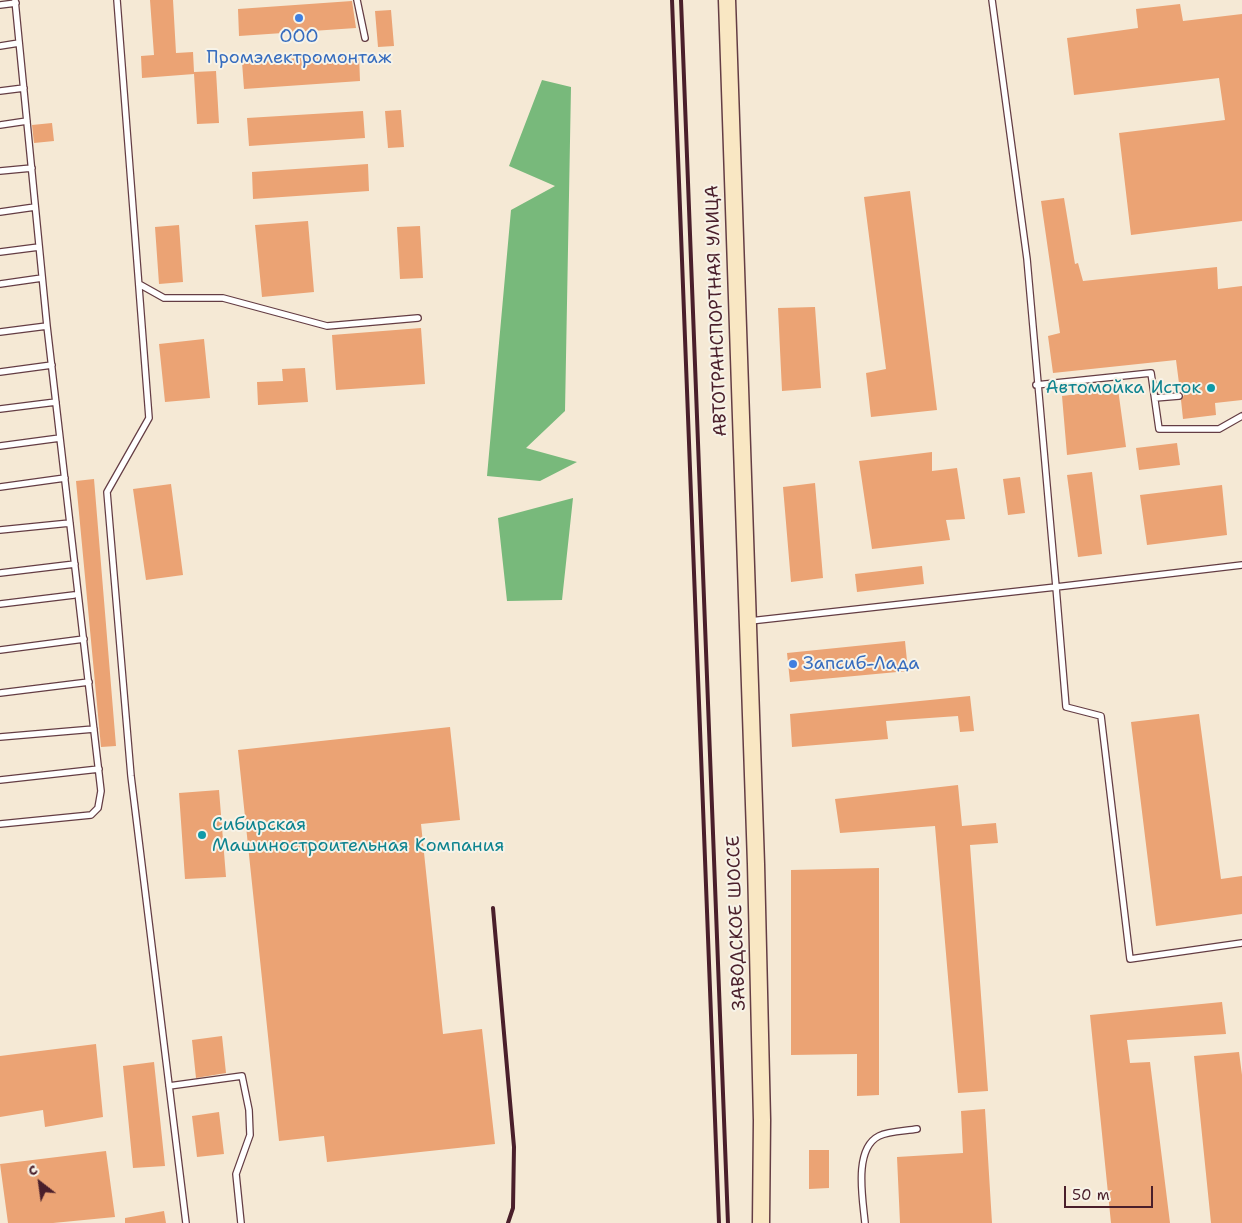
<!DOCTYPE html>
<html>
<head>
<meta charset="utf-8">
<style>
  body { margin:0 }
  #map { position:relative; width:1242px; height:1223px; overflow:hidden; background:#f5e9d5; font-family:"Shantell Sans",sans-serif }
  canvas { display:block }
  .north { position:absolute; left:15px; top:1158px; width:50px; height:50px; -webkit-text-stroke:4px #f7f3e8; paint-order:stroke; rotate:330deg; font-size:14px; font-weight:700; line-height:20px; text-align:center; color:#4a1f2b }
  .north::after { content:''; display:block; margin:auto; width:18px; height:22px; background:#4a1f2b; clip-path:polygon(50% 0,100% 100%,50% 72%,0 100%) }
  .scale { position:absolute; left:1064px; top:1186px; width:89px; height:22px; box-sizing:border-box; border:2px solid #4a1f2b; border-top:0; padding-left:6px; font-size:15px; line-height:18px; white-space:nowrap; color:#4a1f2b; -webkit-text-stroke:4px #f7f3e8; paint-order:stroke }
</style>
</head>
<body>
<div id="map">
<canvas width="1242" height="1223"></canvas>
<div class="north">С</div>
<div class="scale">50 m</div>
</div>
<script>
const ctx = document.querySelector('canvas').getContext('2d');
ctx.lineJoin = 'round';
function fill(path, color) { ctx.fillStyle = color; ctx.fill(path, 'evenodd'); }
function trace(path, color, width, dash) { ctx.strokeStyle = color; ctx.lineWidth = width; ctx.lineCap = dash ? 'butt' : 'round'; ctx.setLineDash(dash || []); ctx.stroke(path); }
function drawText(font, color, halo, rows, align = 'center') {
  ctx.font = font + ' "Shantell Sans",sans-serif'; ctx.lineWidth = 4; ctx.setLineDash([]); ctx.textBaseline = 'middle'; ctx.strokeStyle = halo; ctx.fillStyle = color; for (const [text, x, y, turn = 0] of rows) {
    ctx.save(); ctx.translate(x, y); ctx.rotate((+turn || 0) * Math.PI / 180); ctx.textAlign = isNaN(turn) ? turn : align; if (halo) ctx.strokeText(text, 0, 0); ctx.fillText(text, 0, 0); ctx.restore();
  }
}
fill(new Path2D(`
  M542,80L571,87L565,411L526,448L577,462L540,481L487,476L511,210L555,186L509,166Z
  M573,498L562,600L507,601L498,518Z`), '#78b97b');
fill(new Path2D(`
  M150,0H173L176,53L193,52L194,72L216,71L219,123L197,124L194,74L142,78L141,56L154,55Z
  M352,1L356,28L239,36L238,9Z
  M1180,4L1183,21L1242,14V221L1131,235L1119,133L1225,120L1219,78L1074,95L1067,38L1138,28L1136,9Z
  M391,10L394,46L378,47L375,11Z
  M359,54L360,81L244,89L242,62Z
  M401,110L404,147L388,148L385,111Z
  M363,111L365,138L249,146L247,118Z
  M52,123L54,141L34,143L32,125Z
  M368,164L369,191L253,199L252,172Z
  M910,191L937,410L871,417L866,373L886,369L864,197Z
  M1064,198L1075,264L1078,263L1083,281L1217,267L1218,289L1242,286V400L1215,403L1216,415L1183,419L1181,400L1184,395L1180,391L1176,360L1053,373L1048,336L1060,333L1041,201Z
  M308,221L314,292L262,297L255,225Z
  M179,225L183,282L159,284L155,227Z
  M420,226L423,278L400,279L397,227Z
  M815,307L821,388L782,391L778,308Z
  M421,328L425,384L336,390L332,335Z
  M204,339L210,398L165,402L159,344Z
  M305,368L308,402L258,405L257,382L283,381L282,369Z
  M1118,389L1126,447L1067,455L1062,396Z
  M1177,443L1180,465L1139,470L1136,448Z
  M932,452V471L957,468L965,519L946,520L950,540L872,549L859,461Z
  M1092,472L1102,554L1078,557L1067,475Z
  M1020,477L1025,513L1008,515L1003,479Z
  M94,479L116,746L101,747L76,481Z
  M815,483L823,578L791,582L783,487Z
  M171,484L183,575L146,580L133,489Z
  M1222,485L1227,535L1147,545L1140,495Z
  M922,566L924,584L857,592L855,574Z
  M905,641L908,671L790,682L787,653Z
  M970,696L974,731L960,732L958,716L886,721L888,739L792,747L790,714Z
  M1199,714L1221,879L1242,876V914L1156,926L1131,722Z
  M450,727L460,820L421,824L443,1034L482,1029L495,1144L327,1162L324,1136L279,1141L238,750Z
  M958,785L962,826L996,823L998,843L970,845L988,1091L958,1093L935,826L840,833L835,799Z
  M219,790L226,877L185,879L179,793Z
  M879,868V1095L857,1096V1054L791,1055V870Z
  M1222,1002L1226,1034L1127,1040L1130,1063L1150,1062L1170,1223H1111L1090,1015Z
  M222,1036L226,1073L196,1078L192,1040Z
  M96,1044L103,1117L45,1127L43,1110L0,1117V1056Z
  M1239,1052L1242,1075V1223H1211L1194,1056Z
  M154,1062L165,1166L133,1168L123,1066Z
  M985,1109L992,1223H900L897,1157L963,1153L961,1111Z
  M219,1112L224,1154L197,1157L192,1116Z
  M809,1150H829V1188L809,1189Z
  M106,1151L115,1217L53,1223H8L0,1164Z
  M164,1211L166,1223H125V1218Z`), '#eba374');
const lane = new Path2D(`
  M117,0L149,418L107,492L131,776L186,1223
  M357,0L365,38
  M0,5L16,3
  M0,46L19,43
  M0,91L24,88
  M0,125L27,121
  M0,171L32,168
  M0,212L35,207
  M0,252L39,247
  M0,284L42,278
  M139,284L164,298H223L327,326L418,318
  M0,332L47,326L15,0
  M0,372L52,365
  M1036,385L1151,373L1159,429H1219L1242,416
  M1155,398L1179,396
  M0,409L56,402
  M0,446L60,438
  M0,487L65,478
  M0,530L70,523
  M1242,565L1056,587L1066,707L1101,716L1130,959L1242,943
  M0,573L75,564
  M0,604L74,595
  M750,621L1056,587L1027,259L992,0
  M0,650L84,639
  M0,693L89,682
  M0,737L94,729
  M0,780L99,769
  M0,824L91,815L98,808L101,791L47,326
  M169,1086L242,1076L249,1110L250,1135L236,1174L241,1223
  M865,1223C863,1200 853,1149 879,1136C889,1131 906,1131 917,1129`);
const secondary = new Path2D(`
  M727,0L756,864L762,1120L761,1223`);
trace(lane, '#643d44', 8);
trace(secondary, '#643d44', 19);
trace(lane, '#fff', 5.5);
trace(secondary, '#f9e7c3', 16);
trace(new Path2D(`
  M672,0L719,1223
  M681,0L728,1223
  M493,908L514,1147L513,1208L508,1223`), '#4a1f2b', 4);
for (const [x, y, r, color] of [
  [299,18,5,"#3f7fe0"],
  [1211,388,5,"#0f9aa8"],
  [793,664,5,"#3f7fe0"],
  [202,835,5,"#0f9aa8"]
]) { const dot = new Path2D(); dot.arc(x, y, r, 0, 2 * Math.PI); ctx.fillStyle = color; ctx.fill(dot); trace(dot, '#f7f3e8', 2); }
drawText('18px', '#366cbe', '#f7f3e8', [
  ["ООО",299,37],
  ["Промэлектромонтаж",299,58],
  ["Запсиб-Лада",803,664,"left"]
]);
drawText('18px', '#4a1f2b', '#f7f3e8', [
  ["АВТОТРАНСПОРТНАЯ УЛИЦА",717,311,-92],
  ["ЗАВОДСКОЕ ШОССЕ",737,923,-92]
]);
drawText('18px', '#0d838f', '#f7f3e8', [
  ["Автомойка Исток",1201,388],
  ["Сибирская",212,825,"left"],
  ["Машиностроительная Компания",212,846,"left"]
], 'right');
</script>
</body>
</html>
